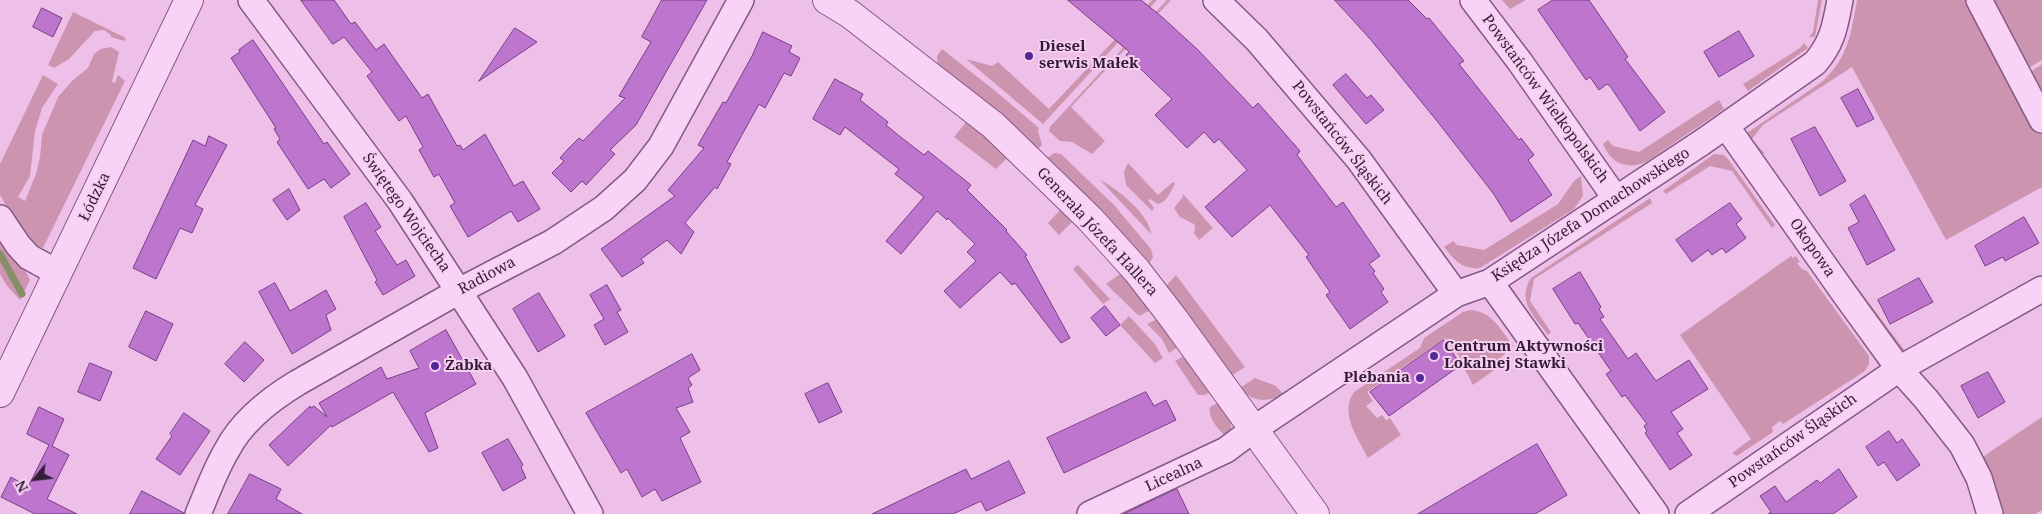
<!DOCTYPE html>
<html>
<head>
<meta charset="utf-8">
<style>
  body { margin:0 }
  #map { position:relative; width:2042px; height:514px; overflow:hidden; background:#eec0e9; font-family:"Noto Serif",serif }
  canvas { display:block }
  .north { position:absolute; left:10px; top:454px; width:50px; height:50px; -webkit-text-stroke:4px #f6cff1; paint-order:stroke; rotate:241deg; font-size:14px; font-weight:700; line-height:20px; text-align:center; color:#341c37 }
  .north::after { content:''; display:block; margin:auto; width:18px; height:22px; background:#341c37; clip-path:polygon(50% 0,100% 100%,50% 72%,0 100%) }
</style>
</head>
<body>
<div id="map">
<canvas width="2042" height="514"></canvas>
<div class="north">N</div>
</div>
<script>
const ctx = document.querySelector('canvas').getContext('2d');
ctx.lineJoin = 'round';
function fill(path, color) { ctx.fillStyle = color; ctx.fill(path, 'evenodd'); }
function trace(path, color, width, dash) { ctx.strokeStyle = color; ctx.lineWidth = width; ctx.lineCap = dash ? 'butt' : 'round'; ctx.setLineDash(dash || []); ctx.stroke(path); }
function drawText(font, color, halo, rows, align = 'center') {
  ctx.font = font + ' "Noto Serif",serif'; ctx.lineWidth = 4; ctx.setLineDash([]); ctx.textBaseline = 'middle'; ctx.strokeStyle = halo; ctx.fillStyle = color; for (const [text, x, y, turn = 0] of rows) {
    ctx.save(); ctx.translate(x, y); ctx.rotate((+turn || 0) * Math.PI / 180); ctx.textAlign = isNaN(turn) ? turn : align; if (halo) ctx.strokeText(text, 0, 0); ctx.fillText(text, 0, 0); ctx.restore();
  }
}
fill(new Path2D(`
  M1152,0H1157L1043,124L966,59L992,66L998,62L1049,109Z
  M1167,0H1171L1071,107L1105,141L1092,154L1072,142L1060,141L1049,131L1050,127Z
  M1502,0H1526L1510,9Z
  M1818,0H1822L1815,37H1809L1813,32Z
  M1857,0H1972L2042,134V187L1946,240L1852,67L1763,125L1752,139L1765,154L1758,153L1747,133L1823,81C1849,56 1851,33 1857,0Z
  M1986,0H2042V60L2020,73Z
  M73,12L126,38L124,41L111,37V35L104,30L95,31L69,59L54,68L48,65Z
  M1804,43L1808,48L1748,91L1743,84L1800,48Z
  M111,47L119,52L112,82L115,83L118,75L125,81L43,248L32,244L23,235L0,195V164L43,75L58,84L42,108L35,131L30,176L18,197L25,201L36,174L40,157L42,135L58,97L72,81L88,68L94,54L101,49Z
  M942,49L994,90L1039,128L1038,131L1042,145L1038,149L938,68L937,56Z
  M2042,64V114L2020,76L2032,71Z
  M1719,100L1724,109L1646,162C1627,170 1611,164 1603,144L1608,140L1613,146L1639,152Z
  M969,121L1007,154V158L996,169L954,137L966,122Z
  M1054,153L1061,154L1114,205L1151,249L1153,257L1148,266L1047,158Z
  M1714,154L1724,155L1728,159L1775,225L1772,228L1732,171L1710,166L1666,194L1663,191Z
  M1128,163L1158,195L1173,182L1175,184C1170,192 1167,202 1158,204L1150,199L1148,200L1154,208L1152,211L1126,185L1124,172Z
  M1581,176L1583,196L1574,209L1480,268C1463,270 1454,260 1444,247L1453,241L1457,245L1484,250L1558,204L1574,181Z
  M1100,180C1117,188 1150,215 1151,234Z
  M1183,194L1213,228L1199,240L1194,233L1195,227L1194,224L1180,217L1174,208L1183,197Z
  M1650,198L1652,203L1534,279L1530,301L1551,332L1548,335C1535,317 1516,301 1531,278Z
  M1063,207L1074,217L1072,222L1059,235L1048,223Z
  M0,237L25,270L30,280L20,300L7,286L0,274Z
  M1791,256L1793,258L1796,256L1800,262L1797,263L1802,269L1807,271L1869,356V364L1865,371L1783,424L1780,421L1772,427L1773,432L1737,456L1732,453L1751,439L1680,335Z
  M1837,260L1905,351L1898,350L1834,264Z
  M1078,265L1110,299L1103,304L1073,269Z
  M1123,272L1153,309L1139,316L1106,284Z
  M1176,275L1245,367L1231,376L1166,286Z
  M1470,310C1492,311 1501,330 1513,346L1494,364L1493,371L1473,385L1463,366L1465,364L1445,338L1367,392L1373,401L1366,406L1377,418L1382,415L1386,420L1390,418L1401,435L1368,458C1358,438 1339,413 1354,392L1420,348L1424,338L1463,312Z
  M1129,316L1155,344L1163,358L1155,363L1120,325Z
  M1159,318L1178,347L1169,353L1162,339L1147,324Z
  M1186,355L1213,390L1205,395H1198L1175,361Z
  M1255,378L1276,386L1284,395C1267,402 1253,403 1240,388Z
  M1221,401C1228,412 1236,425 1228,438C1219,430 1208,419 1210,407Z
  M2042,417V510L2035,514H2000L1981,458Z`), '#cc94af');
trace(new Path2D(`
  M0,254L22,294`), '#888e6a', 7);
const building = new Path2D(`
  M301,0H334L351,24L355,22L376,50L384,44L422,98L428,94L457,146L460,145L463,150L485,134L514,186L523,181L540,209L518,222L511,211L468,237L450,206L455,203L439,174L434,177L419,150L423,147L406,116L399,121L367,76L372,72L344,37L333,44Z
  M662,0H707L636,125L610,150L615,154L586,185L582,181L571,192L552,173L564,161L560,158L568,149L579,138L583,141L625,98L619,96L651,42L642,37Z
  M1068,0H1141L1162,17L1198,50L1253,108L1258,103L1300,151L1297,155L1336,207L1343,202L1380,256L1369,264L1375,271L1373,273L1384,289L1381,292L1388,302L1350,329L1326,295L1330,292L1306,257L1309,255L1270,205L1232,237L1205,207L1247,170L1219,139L1214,143L1204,132L1187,148L1155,115L1172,99L1126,55L1129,52Z
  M1335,0H1408L1427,19L1429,18L1464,61L1459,64L1519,140L1521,138L1534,155L1528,160L1552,195L1511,222L1493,193L1437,121L1371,40Z
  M1553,0H1589L1628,57L1625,59L1665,112L1640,131L1610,86L1607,84L1599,90L1590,77L1586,80L1538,10Z
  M42,8L62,18L53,37L33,27Z
  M515,28L537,42L479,81Z
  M1739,31L1754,56L1719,77L1704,52Z
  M763,32L792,46L789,52L800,58L791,76L784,73L765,108L759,104L727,162L731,164L717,189L715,187L685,223L694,232L681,254L667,240L641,259L644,263L622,277L601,249L675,196L668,190L704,148L698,145L723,102L726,103L752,56Z
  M253,40L324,144L327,142L350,174L331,188L324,179L308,189L277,142L280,139L274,129L276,128L231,58L240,52L239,50Z
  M1346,74L1367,98L1371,95L1384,110L1366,124L1333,85Z
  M835,79L863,94L860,100L888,122L886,125L898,135L924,155L928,151L971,185L967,190L1007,230L1006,231L1027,255L1025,256L1070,338L1061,343L1015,283L1012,285L1000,272L960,308L944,291L976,261L967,252L975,244L948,218L947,220L937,211L901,254L886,241L924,197L895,174L899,169L845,127L840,135L813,119Z
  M1858,89L1874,119L1857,127L1841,98Z
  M1815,127L1846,181L1820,196L1791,139Z
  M209,136L227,145L195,205L203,209L192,233L180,228L156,279L133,268L193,140L205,146Z
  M289,189L300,210L287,220L273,200Z
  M1865,195L1895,250L1867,265L1848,228L1859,222L1850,205Z
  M366,203L381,227L375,231L397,265L406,260L415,276L383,295L375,282L377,280L344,217Z
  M1730,203L1742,219L1736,224L1746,238L1726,253L1722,248L1712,255L1708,250L1692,262L1676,240Z
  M2024,217L2039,243L2005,261L2003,257L1985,266L1975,246Z
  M1580,272L1601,307L1599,309L1604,317L1600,319L1628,359L1636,353L1656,381L1689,360L1708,389L1671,412L1683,429L1677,433L1692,455L1670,470L1645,433L1647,431L1644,426L1647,424L1625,395L1622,397L1606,374L1611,371L1578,323L1575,324L1553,289Z
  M1919,278L1933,302L1890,324L1878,300Z
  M275,283L290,311L326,290L336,309L326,315L331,330L292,354L259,292Z
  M607,285L621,310L617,312L628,332L605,345L594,325L604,319L590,295Z
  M539,293L565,336L538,352L513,309Z
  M1105,306L1120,325L1106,336L1091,318Z
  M146,311L173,324L156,361L129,347Z
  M446,330L476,384L425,413L438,448L429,452L393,392L332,427L331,425L288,466L269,445L310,406L311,408L314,406L327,417L319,403L381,367L387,379L419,368L410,351Z
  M1444,340L1461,365L1389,416L1370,392Z
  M245,342L264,360L244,382L225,364Z
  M692,354L700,370L688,378L692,385L688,388L693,402L676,408L690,432L680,438L701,482L662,501L655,489L642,497L627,469L621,473L586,413Z
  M90,363L112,372L100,401L78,392Z
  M1988,372L2005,402L1978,418L1961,386Z
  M828,383L842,412L819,423L805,394Z
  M1146,392L1154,406L1166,400L1176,420L1064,473L1047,438Z
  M39,407L64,419L52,446L69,455L47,499L77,514H35L1,497L11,477L28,487L49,445L27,434Z
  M184,413L210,431L180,475L156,459L172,436L170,434Z
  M1889,431L1897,443L1902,439L1920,465L1897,481L1884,462L1878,466L1866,447Z
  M508,439L523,465L521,467L526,478L503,491L482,453Z
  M1537,444L1567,495L1535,514H1418Z
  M1009,461L1025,493L986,511L981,501L953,514H872L966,469L971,479Z
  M1839,469L1857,497L1833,514H1768L1771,512L1760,496L1775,486L1786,502L1817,480L1820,483Z
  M250,474L281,489L276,499L302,514H228Z
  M1177,489L1189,514H1124L1165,494Z
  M142,491L184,513V514H130Z`);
fill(building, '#bd75cd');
trace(building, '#783d87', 1);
const minor = new Path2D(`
  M251,0L400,201L515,378L590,514
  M1216,0L1257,40L1359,160L1456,294
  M1473,0L1520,62L1616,199
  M1979,0L2042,120
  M1726,126L1846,296L1899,369L1926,399L1962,445L1979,478L1990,514
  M0,218L18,245L29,257L58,273
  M1490,282L1656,514
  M198,514C207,493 215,470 227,450C242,421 269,400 297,383L459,291L553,242L604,208L635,180L661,146L741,0
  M1090,514L1226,450L1254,429L1456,294L1490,282L1701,143L1815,63C1833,42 1835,26 1840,0
  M1688,514L1899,369L2042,289`);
const tertiary = new Path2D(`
  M827,0L850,14L993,125L1090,219L1137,271L1174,319L1315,514
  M0,393L189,0`);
trace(minor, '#845887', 28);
trace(tertiary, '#845887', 30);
trace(minor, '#f9d3f5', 25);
trace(tertiary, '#f9d3f5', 28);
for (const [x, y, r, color] of [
  [1029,56,5,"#542797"],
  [1434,356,5,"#542797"],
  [435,366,5,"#542797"],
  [1420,378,5,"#542797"]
]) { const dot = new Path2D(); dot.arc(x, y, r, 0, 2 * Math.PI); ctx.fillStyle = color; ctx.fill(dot); trace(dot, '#f6cff1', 2); }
drawText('bold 15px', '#341c37', '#f6cff1', [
  ["Diesel",1039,47],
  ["serwis Małek",1039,64],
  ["Centrum Aktywności",1444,347],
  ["Lokalnej Stawki",1444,364],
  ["Żabka",445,366],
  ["Plebania",1410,378,"right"]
], 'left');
drawText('15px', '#341c37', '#f6cff1', [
  ["Powstańców Wielkopolskich",1545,99,54],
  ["Powstańców Śląskich",1342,143,52],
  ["Łódzka",95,197,-64],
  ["Świętego Wojciecha",406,213,55],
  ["Księdza Józefa Domachowskiego",1591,215,-33],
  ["Generała Józefa Hallera",1097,232,47],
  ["Okopowa",1812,248,55],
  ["Radiowa",487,276,-28],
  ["Powstańców Śląskich",1793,441,-35],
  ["Licealna",1174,475,-25]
]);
</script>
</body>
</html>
